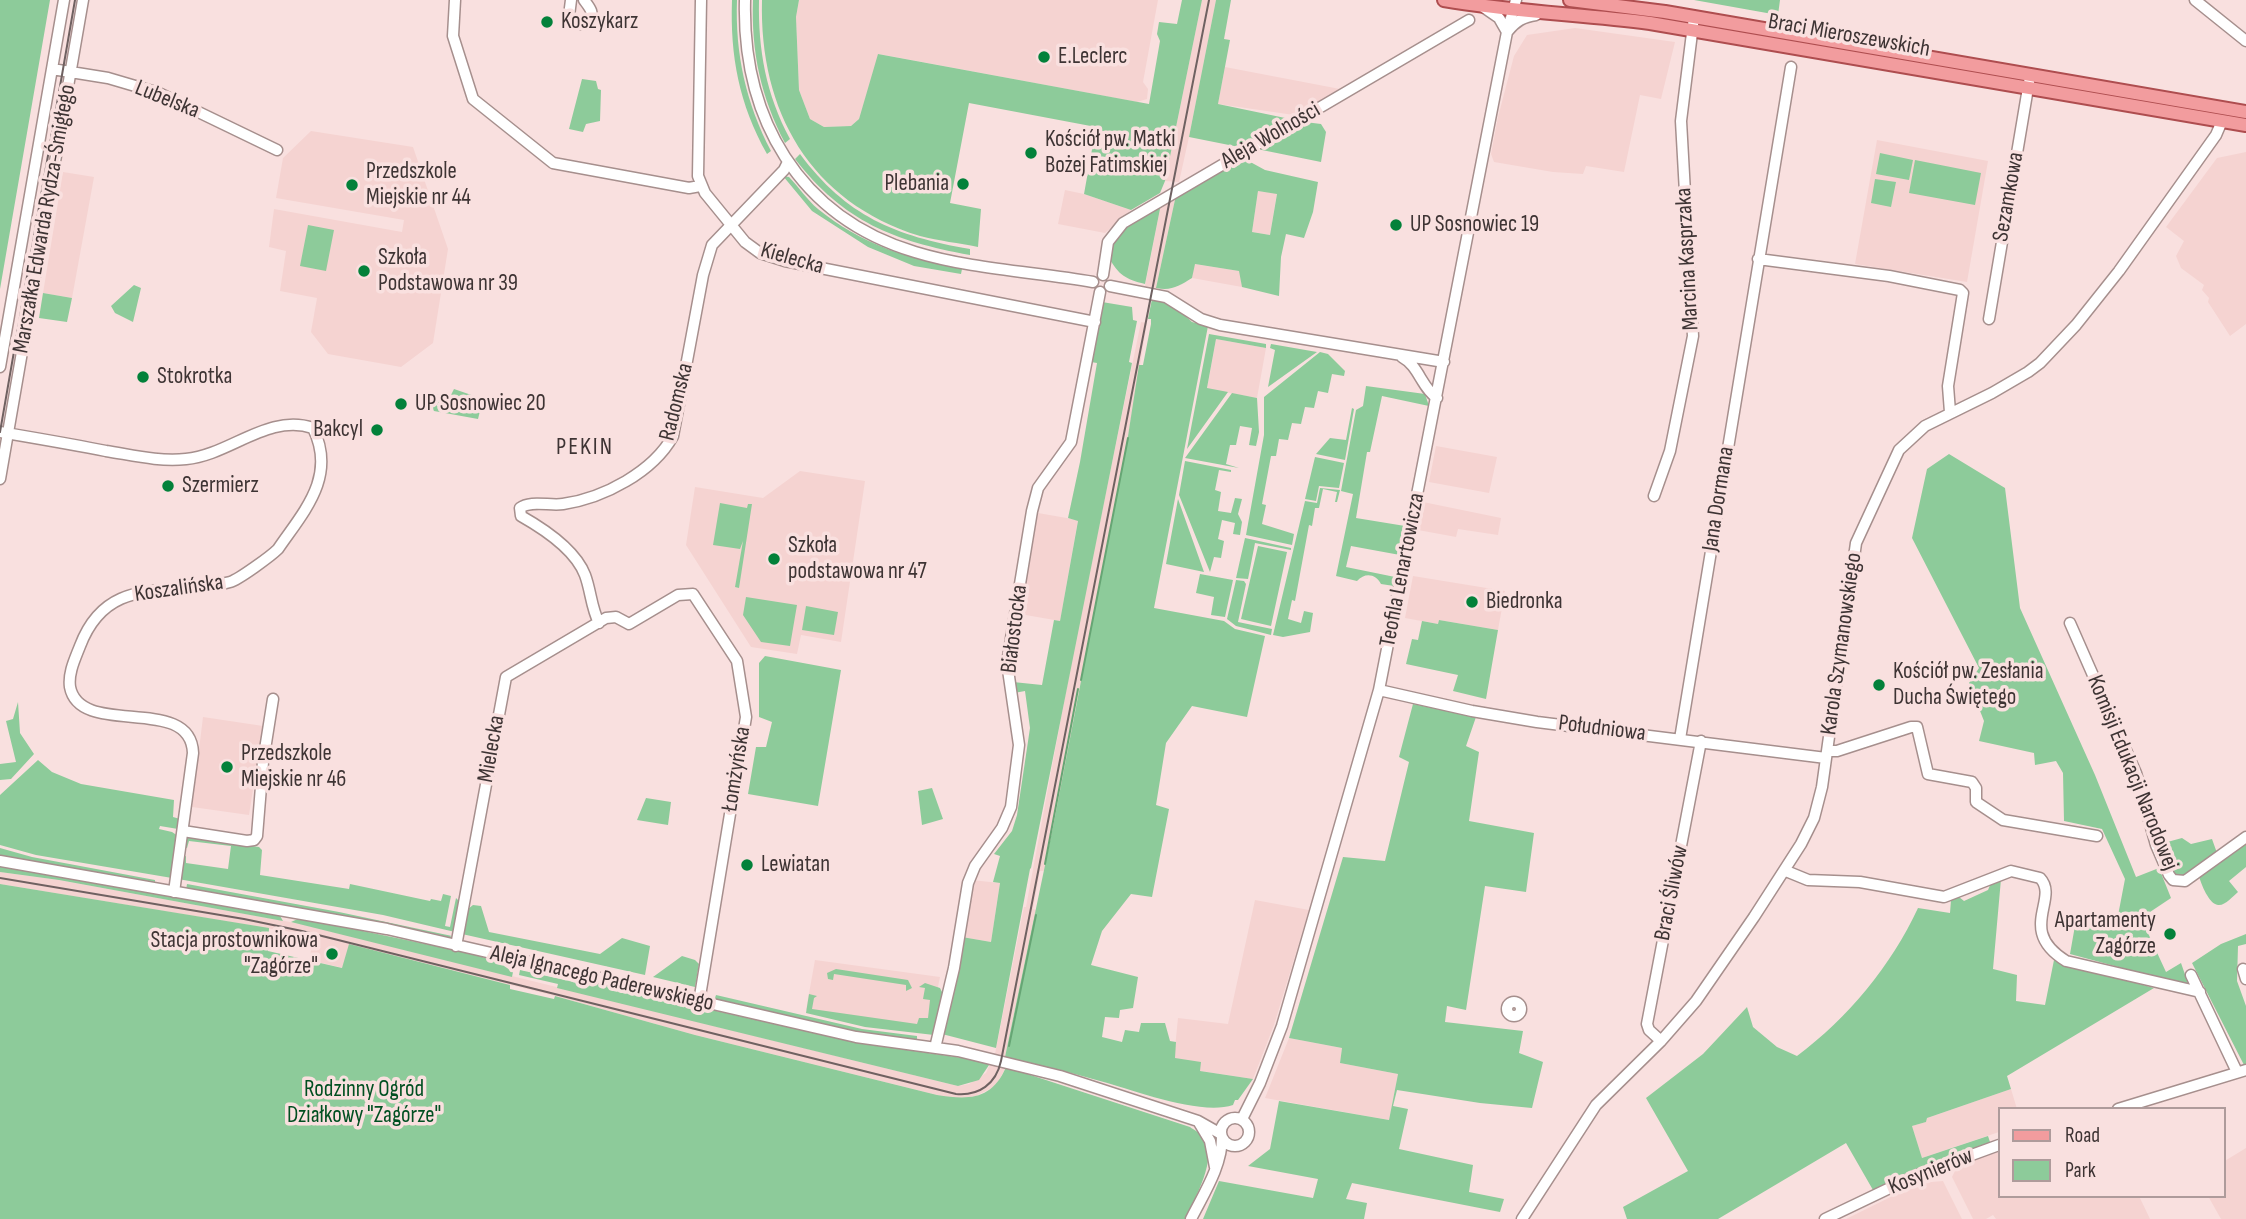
<!DOCTYPE html>
<html>
<head>
<meta charset="utf-8">
<style>
  body { margin:0 }
  #map { position:relative; width:2246px; height:1219px; overflow:hidden; background:#f9e0df; font-family:"Sofia Sans Condensed",sans-serif }
  canvas { display:block }
  .legend { position:absolute; left:1998px; top:1107px; width:228px; height:91px; box-sizing:border-box; background:#f9e0df; border:2px solid #ae9b9b; margin:0; padding:9px 12px; list-style:none; font-size:21px; color:#3e3434 }
  .legend li { display:flex; align-items:center; gap:14px; height:35px }
  .legend b { width:35px; border:2px solid #ae9b9b }
</style>
</head>
<body>
<div id="map">
<canvas width="2246" height="1219"></canvas>
<ul class="legend">
<li><b style="height:9px;background:#f29c9e"></b>Road</li>
<li><b style="height:19px;background:#8dcb9a"></b>Park</li>
</ul>
</div>
<script>
const ctx = document.querySelector('canvas').getContext('2d');
ctx.lineJoin = 'round';
function fill(path, color) { ctx.fillStyle = color; ctx.fill(path, 'evenodd'); }
function trace(path, color, width, dash) { ctx.strokeStyle = color; ctx.lineWidth = width; ctx.lineCap = dash ? 'butt' : 'round'; ctx.setLineDash(dash || []); ctx.stroke(path); }
function drawText(font, color, halo, rows, align = 'center') {
  ctx.font = font + ' "Sofia Sans Condensed",sans-serif'; ctx.lineWidth = 7; ctx.setLineDash([]); ctx.textBaseline = 'middle'; ctx.strokeStyle = halo; ctx.fillStyle = color; for (const [text, x, y, turn = 0] of rows) {
    ctx.save(); ctx.translate(x, y); ctx.rotate((+turn || 0) * Math.PI / 180); ctx.textAlign = isNaN(turn) ? turn : align; if (halo) ctx.strokeText(text, 0, 0); ctx.fillText(text, 0, 0); ctx.restore();
  }
}
fill(new Path2D(`
  M799,0H1158L1143,82L1148,89L1147,99L1137,102L879,54L859,119L851,126L824,127L810,119L799,90L796,17Z
  M1202,0H1216L1189,137L1179,182L1165,181Z
  M1575,28L1675,42L1661,99L1640,95L1624,172L1586,166L1583,174L1553,172L1494,162L1491,154L1498,117L1514,56L1527,35Z
  M1225,67L1340,89L1294,115L1218,104Z
  M311,131L413,147L448,249L433,343L401,367L328,354L311,332L317,298L280,291L286,251L269,247L274,209L402,232L404,220L276,198L283,158Z
  M1877,140L1988,161L1967,282L1855,264Z
  M2246,152V324L2230,336L2208,302L2209,298L2202,290L2204,285L2181,268L2176,256L2184,241L2166,227L2217,158Z
  M63,172L94,177L72,298L43,293Z
  M1065,190L1084,194L1131,210L1105,233L1058,224Z
  M1258,191L1277,193L1270,235L1252,232Z
  M1176,195L1156,288L1145,286L1161,204Z
  M1194,264L1240,271L1242,287L1192,278Z
  M1141,322L1147,323L1128,436L1053,827L1044,871H1040L1033,909L1036,910L1005,1057L995,1054L1024,907H1026L1075,643Z
  M1216,339L1266,348L1257,398L1207,389Z
  M1436,446L1497,457L1489,493L1429,482Z
  M800,471L865,481L841,642L801,635L797,654L751,647L686,545L695,487L763,498Z
  M1423,502L1501,518L1498,535L1458,529L1456,537L1418,530Z
  M1038,513L1078,520L1060,621L1020,614Z
  M1413,576L1505,591L1498,630L1439,620L1438,624L1405,618Z
  M203,717L263,726L249,815L192,807Z
  M0,872L59,880L301,924L958,1086L969,1084L986,1073L991,1062L1006,1067L996,1086L976,1096L961,1099L937,1095L695,1035L555,996L350,945L343,968L309,960L314,936L0,884Z
  M971,880L1000,883L991,942L962,937Z
  M1255,900L1309,910L1274,1025L1253,1079L1200,1071L1174,1058L1178,1018L1228,1024Z
  M815,960L940,977L929,1031L806,1010Z
  M1289,1038L1342,1048L1340,1063L1398,1074L1389,1120L1265,1098Z
  M2011,1089L2017,1109H1999V1132L1922,1158L1912,1126L1926,1122L1927,1118L1930,1117Z
  M2246,1148V1219H2221L2208,1196H2223V1162Z
  M1999,1152V1196H2139L2150,1219H1996L1993,1215L1986,1219H1973L1952,1177L1958,1165Z
  M1943,1181L1962,1219H1846L1919,1183Z`), '#f5d3d1');
fill(new Path2D(`
  M0,0H50L0,289Z
  M732,0H737C735,54 746,103 771,151L767,154C739,104 730,56 732,0Z
  M753,0H759C758,50 766,94 790,139L785,143C761,97 751,52 753,0Z
  M762,0H799L796,17L799,90L810,119L824,127L851,126L859,119L878,54L1149,104L1160,41L1157,34L1159,22L1177,24L1182,0H1202L1165,181L1160,193L1131,210L1084,194L1096,127L969,103L950,203L981,209L978,247C959,243 939,241 920,236C810,202 759,111 762,0Z
  M1216,0H1231L1224,39L1230,40L1218,104L1290,119L1239,147L1189,137Z
  M1694,0H1780L1778,15Z
  M582,79L596,81L598,89L601,90L600,121L586,124L583,132L569,129Z
  M1305,122L1321,124L1326,132L1321,162L1257,149Z
  M1880,153L1913,160L1909,180L1876,174Z
  M800,154C846,216 895,236 970,249V255C894,241 844,222 795,159Z
  M1243,158L1265,170L1318,182L1313,212L1304,238L1286,234L1281,257L1279,296L1242,287L1239,271L1195,264L1192,278C1179,286 1172,291 1156,288L1176,195ZM1258,191L1277,194L1270,235L1252,232Z
  M1915,160L1981,173L1975,205L1909,193Z
  M783,176L789,177C799,187 807,200 818,209C861,244 909,259 962,269L961,274L914,266L868,247L812,211Z
  M1875,179L1896,182L1891,207L1871,203Z
  M1161,204L1145,284C1125,279 1119,275 1109,258C1115,225 1135,221 1161,204Z
  M308,225L334,230L326,271L300,266Z
  M134,285L141,288L133,322L115,313L111,306Z
  M43,293L72,298L67,322L39,318Z
  M1152,299L1172,304L1192,322L1208,326L1154,608L1224,621L1235,629L1265,636L1247,717L1192,706L1166,743L1156,805L1169,809L1152,897L1131,894L1102,931L1091,965L1138,977L1133,1008L1120,1010L1119,1018L1105,1017L1102,1037L1122,1042L1125,1030L1139,1032L1141,1023H1165L1170,1041L1176,1042L1175,1058L1201,1062L1200,1071L1253,1079L1238,1100H1235L1233,1105C1200,1116 1134,1090 1100,1081C1069,1072 1037,1064 1005,1057L1053,827L1128,436L1139,365H1143L1151,324V319H1148Z
  M1102,302L1132,307L1133,320L1137,321L1129,362L1132,363L1031,868L1030,869L996,1048L942,1034L962,937L991,942L1000,883L993,882L1000,856L994,854L1012,831L1017,815L1030,728L1025,691L1014,693L1010,678L1016,629L1019,625H1023L1013,682L1042,685L1054,620L1060,621L1078,521L1068,518L1080,462L1097,363L1091,362Z
  M1209,334L1266,344V348L1216,339L1207,388L1228,392L1187,449Z
  M1271,344L1317,352L1268,387L1275,350L1270,348Z
  M1320,352L1328,354L1345,371L1344,376L1332,374L1328,393L1318,391L1314,408L1305,407L1301,424L1292,423L1288,440L1279,439L1276,456H1271L1262,504L1266,505L1262,524L1294,534L1292,545L1246,535L1264,435V397Z
  M1366,386L1425,394L1429,406L1382,396L1370,452H1367L1356,518L1405,526L1400,555L1351,546L1346,567L1395,577L1394,586L1381,584C1376,574 1365,572 1357,581L1336,576L1353,494L1341,491L1356,410L1363,406Z
  M454,389L483,399L478,419L434,411L430,403L431,393L450,397Z
  M1232,393L1257,398L1259,432L1256,446L1249,445L1252,428L1240,426L1236,445H1230L1226,464L1239,468L1185,458Z
  M1352,408L1354,409L1345,460L1316,454L1330,438L1346,440Z
  M1949,454L2005,488L2020,608L2095,775L2136,877L2159,868L2171,898L2141,918L2166,972L2181,963L2189,986L2070,954L2076,920L2116,926L2125,879L2102,829L2064,821L2063,773L2056,761L2035,765L2034,753L1979,741L1984,721L1969,683L1979,668L1912,538L1927,469Z
  M1315,457L1344,463L1339,488L1319,486L1316,501L1305,499Z
  M1185,461L1231,470V472L1219,470L1215,490L1221,492L1218,511L1231,513L1235,498L1242,499L1238,514L1242,522L1240,535L1233,534L1235,523L1222,520L1218,539L1224,541L1221,558L1214,557L1210,572L1179,495Z
  M1320,488L1340,490L1337,502H1335L1337,492L1323,489L1319,508H1315L1312,526L1309,525L1295,601L1292,600L1288,619L1301,623L1304,611L1313,613L1310,632L1283,637L1273,635L1305,501L1317,503Z
  M1178,499L1204,572L1166,564Z
  M720,503L747,508L748,504H752L739,588L735,587L743,541L740,549L713,545Z
  M1245,538L1291,548V550L1255,543L1248,579L1236,578Z
  M1258,546L1287,552L1271,626L1241,619Z
  M1200,574L1233,580L1225,617L1211,615L1214,597L1196,593Z
  M1236,580L1244,581L1246,584L1238,622L1272,629L1271,635L1236,626L1227,619Z
  M746,597L797,605L790,646L761,642L743,615Z
  M806,606L838,612L834,635L802,630Z
  M1439,620L1498,630L1486,699L1453,691L1458,675L1406,664L1412,639L1418,640L1422,621L1438,624Z
  M765,656L841,670L818,806L748,794L756,747H766L772,722L759,717V663Z
  M18,702L20,733L34,754L11,779L0,780V764L16,762L6,721L13,719Z
  M1413,704L1476,717L1466,746L1479,752L1469,821L1534,833L1526,892L1485,886L1466,1010L1447,1006L1445,1022L1523,1031L1519,1053L1543,1062L1532,1108L1480,1103L1397,1090L1393,1106L1408,1109L1399,1149L1473,1165L1469,1192L1504,1199L1500,1212L1352,1183L1346,1199L1367,1203L1364,1219H1203L1219,1181L1313,1198L1318,1179L1248,1166L1270,1149L1279,1101L1389,1120L1398,1074L1340,1063L1342,1048L1289,1038L1343,857L1385,861L1409,762L1399,757Z
  M38,760L52,772L81,784L174,800L173,817L180,819L178,829L160,826L159,829L172,832L178,836L172,878L36,855L0,845V795Z
  M932,788L943,819L922,825L918,791Z
  M646,798L671,802L668,825L637,820Z
  M188,837L259,847L262,850L260,875L349,889L350,884L430,901L431,899L441,901L443,894L451,896L445,926L450,927L456,898L461,903L455,932L383,915L178,879L183,857L186,856V863L228,869L231,846L189,841L187,848L183,847Z
  M2182,838L2191,844L2212,839L2217,853L2182,877L2172,874L2160,844Z
  M2246,841V867L2229,881L2238,892C2233,896 2225,906 2218,905C2209,904 2201,884 2199,876Z
  M0,848L32,857L155,880V882L41,866L0,855Z
  M0,865L279,914L283,921L59,880L0,872Z
  M2001,879L1993,969L2017,975L2016,1001L2045,1005L2054,960L2154,988L2007,1076L2011,1089L1930,1117L1927,1118L1926,1122L1912,1126L1922,1158L1988,1136L1991,1145L1908,1172L1873,1190L1846,1143L1718,1219H1627L1623,1207L1688,1171L1646,1098L1703,1054L1747,1007L1753,1027L1777,1047L1797,1056C1848,1018 1891,966 1918,908L1950,913L1951,900L1959,897L1964,901L1988,890L1991,883Z
  M0,884L269,928L268,951L342,968L349,944L510,985V989L554,999L555,996L695,1035L937,1095C969,1100 992,1100 1006,1067L1190,1127C1194,1130 1201,1133 1204,1137C1219,1156 1194,1201 1185,1219H0Z
  M187,884L339,912L452,936L448,938L186,890Z
  M473,905L481,906L489,932L600,954L622,938L650,946L645,975L462,934L468,909Z
  M300,918L474,954L501,964L513,972L512,977L291,922Z
  M2246,934V944L2238,946L2237,981L2246,1006V1064L2244,1065L2192,963L2221,944Z
  M682,956L695,960L699,964L695,987L653,977Z
  M836,969L908,980L912,988L906,991V985L834,974L833,980L828,979L827,973Z
  M520,970L587,985L588,982L858,1043L991,1062L979,1080L958,1086L557,988L558,984L519,975Z
  M925,983L940,988L943,994L934,1035L865,1027L806,1013L809,994L817,996L814,998L812,1009L917,1024L919,1018H928L930,1000L923,999L925,988L919,987Z
  M716,995L862,1029L917,1036V1042L867,1036L714,1001Z`), '#8dcb9a');
trace(new Path2D(`
  M1081,680L1128,438
  M1045,864L1078,689
  M1009,1046L1036,915`), '#66a574', 2);
const minor = new Path2D(`
  M455,0L453,36L473,99L553,163L689,188L700,186
  M571,0L569,16L571,20L580,24L590,21C594,12 590,8 584,0
  M701,0L698,176L705,193L745,242L760,253L785,261L1095,322
  M745,0C742,117 798,217 915,252C970,269 1036,272 1093,282
  M2195,0L2246,41
  M1483,7L1499,18L1507,32
  M1508,31C1516,21 1523,17 1536,15
  M52,69L108,78L159,93L277,150
  M1758,259L1889,276L1960,290L1963,293L1948,386L1950,412
  M1103,275L1108,242L1123,223L1469,20
  M1110,286L1166,297L1201,319L1220,325L1444,362
  M1989,319L2029,82
  M1402,357C1419,366 1421,387 1437,398
  M0,367L64,0
  M0,432C35,438 71,444 106,451C132,455 159,462 186,459C230,455 268,413 313,428C337,477 304,511 278,549C271,556 238,580 230,582C170,598 108,572 80,646C75,659 68,673 70,687C80,739 191,693 193,753L174,892
  M0,479L83,0
  M1654,496L1670,451L1693,336L1681,121L1694,17
  M599,623C591,607 591,591 585,575C575,549 544,529 521,516L520,508C530,500 550,506 563,504C604,498 653,472 673,436L703,275L712,245L784,170L788,162
  M2070,623L2136,773L2156,845L2169,875L2173,880L2185,881L2246,837
  M1379,690L1472,711L1537,722L1826,758
  M1680,739L1791,67
  M1827,751H1837L1911,727H1917L1928,774L1972,782L1976,788V802L2003,820L2097,836
  M183,831L247,841L254,840L257,836L263,762L273,699
  M0,861L387,929L856,1037L958,1051L1060,1076L1198,1121L1221,1134
  M1786,871L1808,880L1860,882L1944,897L2011,871L2040,878C2060,899 2016,930 2066,961L2200,992
  M456,946L506,677L606,618L616,617L629,624L678,595L693,594L737,661L746,717L699,1002
  M2243,969L2246,979
  M2191,975L2237,1072
  M1507 1009a7 7 0 1 1 14 0a7 7 0 1 1-14 0Z
  M1661,1041L1649,1030L1647,1024L1701,741
  M935,1048L954,968L968,883L975,866L1002,828L1011,807L1019,745L1007,663L1032,511L1038,488L1071,442L1100,292
  M2118,1109L2246,1070
  M1221 1132a14 14 0 1 1 28 0a14 14 0 1 1-28 0Z
  M1242,1119L1260,1083L1282,1026L1379,690L1507,32L1516,0
  M1198,1121L1210,1141L1215,1167
  M1191,1219C1204,1193 1222,1166 1222,1137
  M1522,1219L1596,1105L1661,1041L1696,1001L1754,917L1801,844L1814,818L1822,787L1856,543L1899,450L1925,426L1992,393L2028,372L2040,363L2076,325L2119,271L2216,135L2222,121
  M1825,1219L1917,1175L1999,1145`);
const major = new Path2D(`
  M1444,0C1512,12 1582,14 1650,23L2246,125
  M1570,0L1665,12L2246,112`);
trace(minor, '#a68f8d', 13);
trace(major, '#ae4d4f', 16);
trace(minor, '#fff', 10);
trace(major, '#f29c9e', 12);
trace(new Path2D(`
  M0,432L75,0
  M0,878L244,919L302,931L956,1094C979,1096 996,1084 1001,1061L1209,0`), '#6f6161', 2);
for (const [x, y, r, color] of [
  [547,22,7,"#03813a"],
  [1044,57,7,"#03813a"],
  [1031,153,7,"#03813a"],
  [963,184,7,"#03813a"],
  [352,185,7,"#03813a"],
  [1396,225,7,"#03813a"],
  [364,271,7,"#03813a"],
  [143,377,7,"#03813a"],
  [401,404,7,"#03813a"],
  [377,430,7,"#03813a"],
  [168,486,7,"#03813a"],
  [774,559,7,"#03813a"],
  [1472,602,7,"#03813a"],
  [1879,685,7,"#03813a"],
  [227,767,7,"#03813a"],
  [747,865,7,"#03813a"],
  [2170,934,7,"#03813a"],
  [332,954,7,"#03813a"]
]) { const dot = new Path2D(); dot.arc(x, y, r, 0, 2 * Math.PI); ctx.fillStyle = color; ctx.fill(dot); trace(dot, '#f9e0df', 2.5); }
drawText('23px', '#3e3434', '#f9e0df', [
  ["Koszykarz",561,22],
  ["E.Leclerc",1058,57],
  ["Kościół pw. Matki",1045,140],
  ["Bożej Fatimskiej",1045,166],
  ["Przedszkole",366,172],
  ["Miejskie nr 44",366,198],
  ["Plebania",949,184,"right"],
  ["UP Sosnowiec 19",1410,225],
  ["Szkoła",378,258],
  ["Podstawowa nr 39",378,284],
  ["Stokrotka",157,377],
  ["UP Sosnowiec 20",415,404],
  ["Bakcyl",363,430,"right"],
  ["Szermierz",182,486],
  ["Szkoła",788,546],
  ["podstawowa nr 47",788,572],
  ["Biedronka",1486,602],
  ["Kościół pw. Zesłania",1893,672],
  ["Ducha Świętego",1893,698],
  ["Przedszkole",241,754],
  ["Miejskie nr 46",241,780],
  ["Lewiatan",761,865],
  ["Apartamenty",2156,921,"right"],
  ["Zagórze",2156,947,"right"],
  ["Stacja prostownikowa",318,941,"right"],
  ["\"Zagórze\"",318,967,"right"]
], 'left');
drawText('23px', '#3e3434', '#f9e0df', [
  ["Braci Mieroszewskich",1849,36,10],
  ["Lubelska",167,100,22],
  ["Aleja Wolności",1271,136,-30],
  ["Sezamkowa",2009,197,-80],
  ["Marszałka Edwarda Rydza-Śmigłego",45,219,-80],
  ["Kielecka",792,259,16],
  ["Marcina Kasprzaka",1688,259,-93],
  ["Radomska",677,402,-76],
  ["Jana Dormana",1719,499,-81],
  ["Teofila Lenartowicza",1403,570,-79],
  ["Koszalińska",179,589,-8],
  ["Białostocka",1015,629,-83],
  ["Karola Szymanowskiego",1842,644,-82],
  ["Południowa",1602,729,7],
  ["Mielecka",492,749,-80],
  ["Łomżyńska",737,769,-81],
  ["Komisji Edukacji Narodowej",2132,773,68],
  ["Braci Śliwów",1672,893,-79],
  ["Aleja Ignacego Paderewskiego",602,979,13],
  ["Kosynierów",1931,1172,-22]
]);
drawText('23px', '#004f21', '#f9e0df', [
  ["Rodzinny Ogród",364,1090],
  ["Działkowy \"Zagórze\"",364,1116]
]);
ctx.letterSpacing = '2px';
drawText('24px', '#3e3434', '#f9e0df', [
  ["PEKIN",585,448]
]);
ctx.letterSpacing = '0px';
</script>
</body>
</html>
